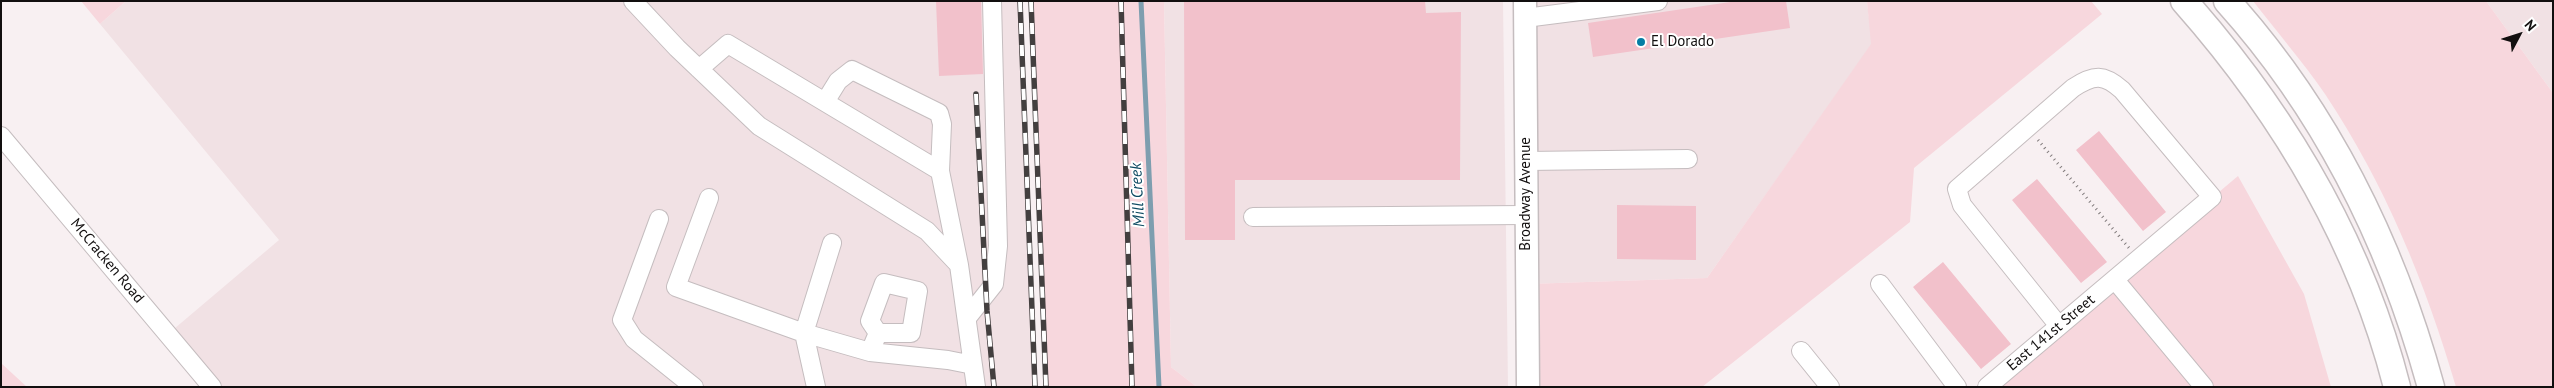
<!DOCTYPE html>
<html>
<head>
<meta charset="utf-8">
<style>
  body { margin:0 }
  #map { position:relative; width:2554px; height:388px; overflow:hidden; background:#f8f0f2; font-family:"PT Sans",sans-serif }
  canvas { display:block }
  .frame { position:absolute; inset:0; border:2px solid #120f0f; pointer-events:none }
  .north { position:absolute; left:2494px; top:10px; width:50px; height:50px; -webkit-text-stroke:4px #fff; paint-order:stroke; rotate:50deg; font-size:14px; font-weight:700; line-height:20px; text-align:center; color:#120f0f }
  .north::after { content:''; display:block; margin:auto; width:18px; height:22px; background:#120f0f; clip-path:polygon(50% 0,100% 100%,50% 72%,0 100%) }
</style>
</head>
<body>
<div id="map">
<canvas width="2554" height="388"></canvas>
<div class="frame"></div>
<div class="north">N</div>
</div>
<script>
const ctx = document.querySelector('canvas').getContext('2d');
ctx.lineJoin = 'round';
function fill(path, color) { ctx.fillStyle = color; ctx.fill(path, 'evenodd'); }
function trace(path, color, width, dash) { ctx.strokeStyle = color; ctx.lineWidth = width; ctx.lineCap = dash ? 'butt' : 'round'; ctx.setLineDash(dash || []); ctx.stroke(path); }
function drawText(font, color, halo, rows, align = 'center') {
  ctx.font = font + ' "PT Sans",sans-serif'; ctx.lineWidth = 4; ctx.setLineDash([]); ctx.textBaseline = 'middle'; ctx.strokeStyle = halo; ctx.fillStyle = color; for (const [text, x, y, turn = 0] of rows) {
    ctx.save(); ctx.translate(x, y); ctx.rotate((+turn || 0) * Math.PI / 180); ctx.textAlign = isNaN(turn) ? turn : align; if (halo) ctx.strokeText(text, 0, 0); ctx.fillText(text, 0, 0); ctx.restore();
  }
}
fill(new Path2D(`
  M126,1H1021L1035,387H212L168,334L279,240L100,24Z
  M1164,1H1503L1508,387H1197L1171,367Z
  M1525,1H1867L1872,44L1707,278L1527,284Z
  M2486,1H2553V93Z`), '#f1e1e4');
fill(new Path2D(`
  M81,1H126L100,24Z
  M1031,1H1164L1171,367L1197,387H1046Z
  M1867,1H2091L2102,14L1914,168L1910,222L1702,387H1528L1527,284L1707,278L1871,44Z
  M2253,1H2486L2553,93V387H2456C2426,284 2385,184 2325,94C2303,62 2277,32 2253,1Z
  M2238,176L2304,294L2331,387H1987Z
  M1,363L27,387H1Z`), '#f7d7dd');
trace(new Path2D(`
  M1141,1L1159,387`), '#7e9eaf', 5);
fill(new Path2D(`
  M936,1H981L983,74L939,76Z
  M1184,1H1425L1426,13L1461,12L1460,180H1235V240H1185Z
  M1737,1H1786L1790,28L1593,57L1588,23Z
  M2099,131L2166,212L2143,231L2076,150Z
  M2037,179L2107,262L2081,283L2012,200Z
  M1617,205L1696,206V260L1617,259Z
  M1943,262L2011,344L1981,369L1913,287Z`), '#f2c1cb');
const minor = new Path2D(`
  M633,1L677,48L759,126L927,231L959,265L976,387
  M1525,18L1658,1
  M699,69L728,44L940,171L959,265
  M825,102L838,81L852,70L939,113L942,124L940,171
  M1,136L212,387
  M1526,161L1688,159
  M709,198L676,287L804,333L870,352L948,360L973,365
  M1253,217L1526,215
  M659,219L622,320L634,339L694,387
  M2115,280L2204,387
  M1880,284L1957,387
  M967,318L994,284L998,246L992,1
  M1801,351L1830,387
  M870,352L878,333H911L918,291L884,283L870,321L878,333
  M816,387L804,333L832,243
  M1987,387C2062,324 2137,261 2212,197L2122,90C2104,74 2094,74 2073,88L1957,189L1962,205L2059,326`);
const major = new Path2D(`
  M1525,1L1528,387`);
const highway = new Path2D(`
  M2184,1C2283,113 2360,242 2397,387
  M2227,1C2326,111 2392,245 2431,387`);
trace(minor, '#c5bdbf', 20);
trace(major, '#c5bdbf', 25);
trace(highway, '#c5bdbf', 29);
trace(new Path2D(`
  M2038,140L2129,248`), '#827c7d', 3, [1, 4]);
trace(minor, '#fff', 18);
trace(major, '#fff', 22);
trace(highway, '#fff', 26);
const rail = new Path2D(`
  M1020,1L1035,387
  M1031,1L1046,387
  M1121,1L1132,387
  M976,94L987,311L994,387`);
trace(rail, '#433f3f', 5.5);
trace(rail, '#fff', 4, [11]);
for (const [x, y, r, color] of [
  [1641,42,5,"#057da4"]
]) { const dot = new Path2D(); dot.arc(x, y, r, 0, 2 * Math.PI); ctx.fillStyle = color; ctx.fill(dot); trace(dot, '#fff', 2); }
drawText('15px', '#120f0f', '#fff', [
  ["El Dorado",1651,42]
], 'left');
drawText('15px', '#120f0f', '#fff', [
  ["Broadway Avenue",1526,194,-90],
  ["McCracken Road",107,261,50],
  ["East 141st Street",2051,333,-40]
]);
drawText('italic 16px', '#0d4a62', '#fff', [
  ["Mill Creek",1138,195,-93]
]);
</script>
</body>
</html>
